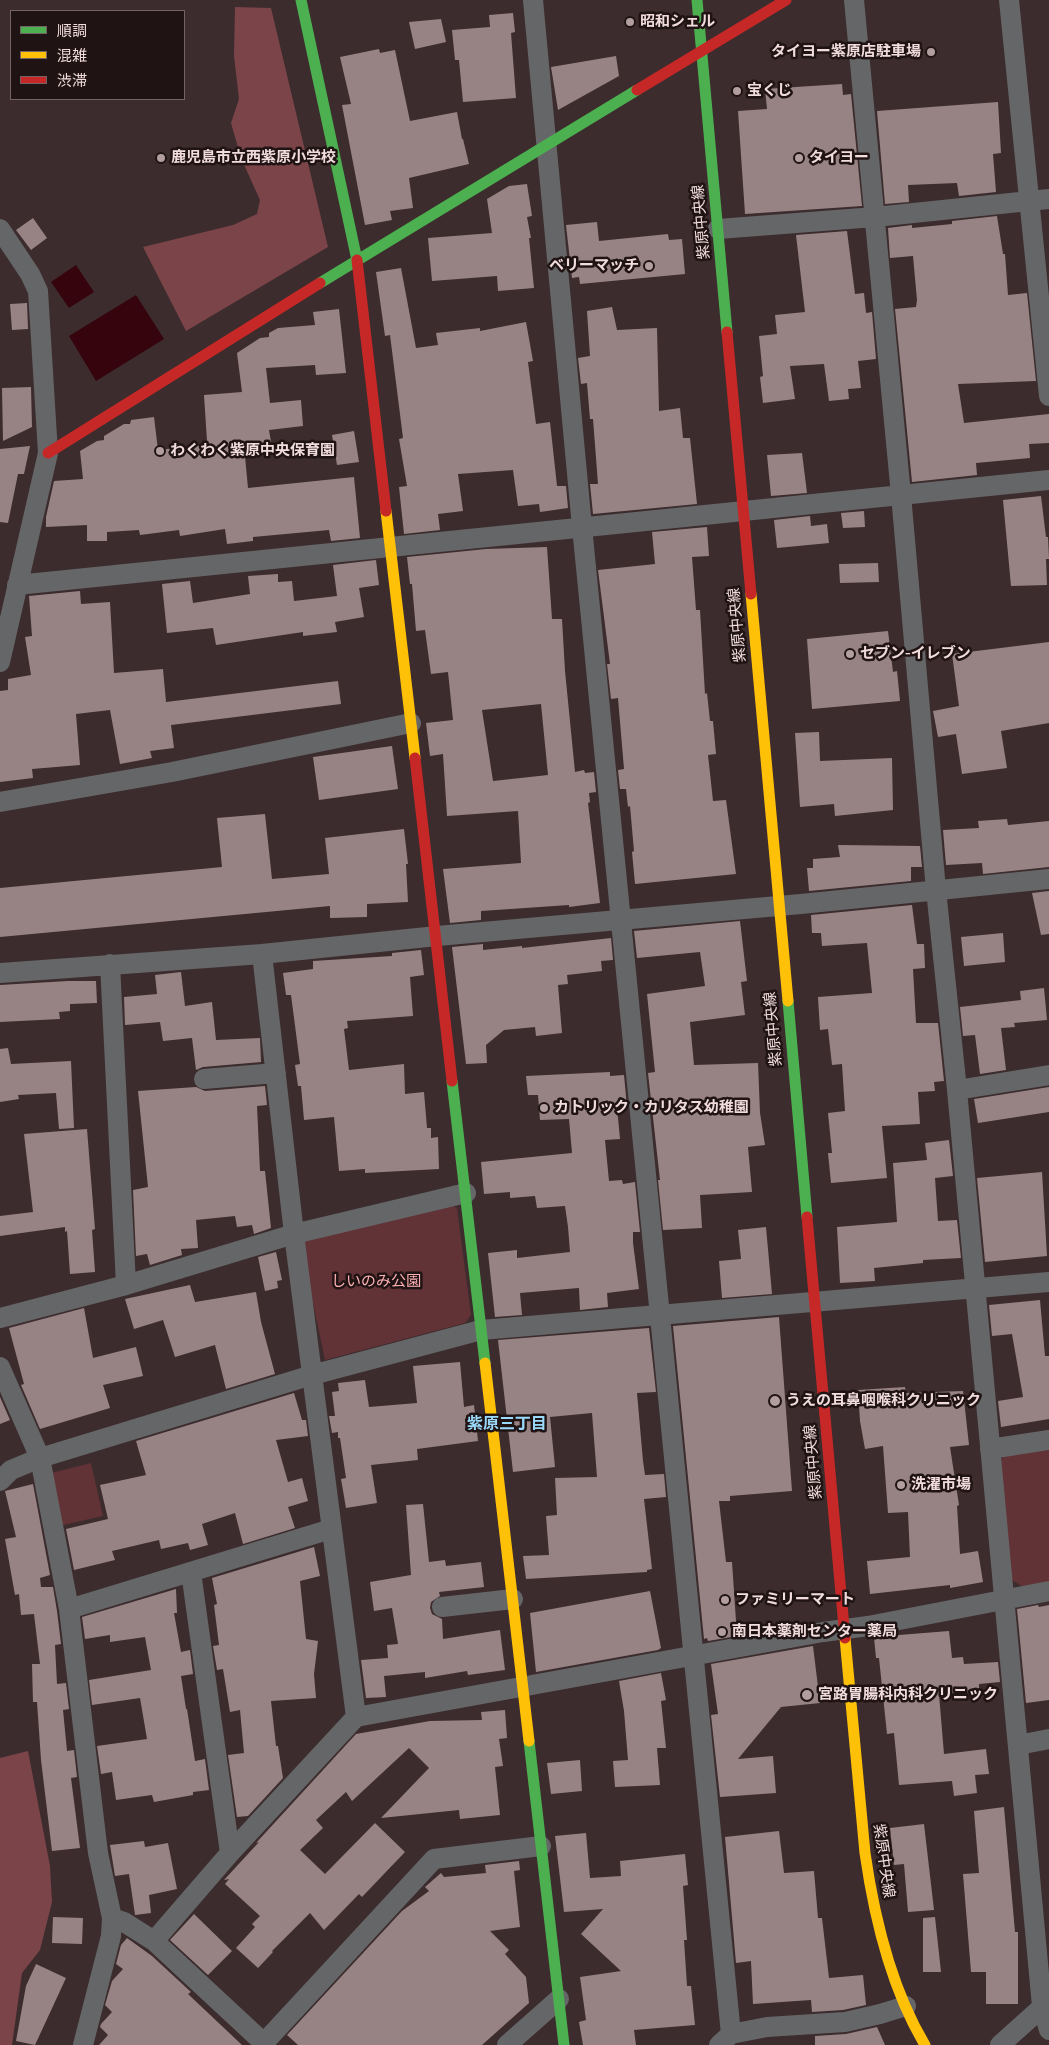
<!DOCTYPE html>
<meta charset="utf-8">
<style>
body{margin:0}
#map{position:relative;width:1049px;height:2045px;overflow:hidden;background:#3c2c2d;font-family:"Sofia Sans Condensed","Noto Sans JP",sans-serif}
canvas{display:block}
.legend{position:absolute;left:10px;top:10px;width:175px;height:90px;box-sizing:border-box;background:#201313;border:1px solid #746364;margin:0;padding:6px 9px;list-style:none;font-size:15px;color:#f1dcdd}
.legend li{display:flex;align-items:center;gap:10px;height:25px}
.legend b{width:25px;border:1px solid #746364}
</style>
<div id="map">
<canvas width="1049" height="2045"></canvas>
<ul class="legend">
<li><b style="height:6px;background:#4caf50"></b>順調</li>
<li><b style="height:6px;background:#ffc107"></b>混雑</li>
<li><b style="height:6px;background:#c62828"></b>渋滞</li>
</ul>
</div>
<script>
const ctx = document.querySelector('canvas').getContext('2d');
ctx.lineJoin = 'round';
function fillPath(path, color) { ctx.fillStyle = color; ctx.fill(path, 'evenodd'); }
function strokePath(path, color, width, dash) { ctx.strokeStyle = color; ctx.lineWidth = width; ctx.lineCap = dash ? 'butt' : 'round'; ctx.setLineDash(dash || []); ctx.stroke(path); }
function label(font, color, halo, rows, align = 'center') {
  ctx.font = font + ' "Sofia Sans Condensed","Noto Sans JP",sans-serif'; ctx.lineWidth = 5; ctx.setLineDash([]); ctx.textBaseline = 'middle'; ctx.strokeStyle = halo; ctx.fillStyle = color; for (const [text, x, y, turn = 0] of rows) {
    ctx.save(); ctx.translate(x, y); ctx.rotate((+turn || 0) * Math.PI / 180); ctx.textAlign = isNaN(turn) ? turn : align; if (halo) ctx.strokeText(text, 0, 0); ctx.fillText(text, 0, 0); ctx.restore();
  }
}
fillPath(new Path2D(`
 M447,1203L457,1208L471,1315L465,1323L325,1360L299,1236Z
 M1049,1450V1583L1025,1588L1012,1580L998,1465L1004,1456Z
 M91,1463L103,1516L59,1526L47,1474Z`), '#613236');
fillPath(new Path2D(`
 M235,7L271,8L328,247L186,331L143,247L233,225L257,214L260,200L241,158L231,123L239,99L234,56Z
 M28,1751L50,1866L52,1902L40,1950L22,1973L12,2045H0V1758Z`), '#7b4449');
fillPath(new Path2D(`
 M76,265L94,292L69,308L51,282Z
 M136,295L164,339L96,381L69,336Z`), '#36040d');
fillPath(new Path2D(`
 M513,13L515,32L511,33L516,98L463,102L459,60H455L452,30L490,27L489,15Z
 M441,19L446,42L415,49L409,22Z
 M379,49L380,53L395,50L410,121L457,112L462,139H463L469,164L409,178L413,208L390,211L392,220L365,225L342,105L351,104L340,57Z
 M616,56L619,76L558,110L551,67Z
 M842,84L843,95L851,94L862,206L745,214L738,111L767,109L765,89Z
 M998,102L1001,153L993,154L996,192L959,196L957,183L908,185L909,202L885,204L877,111Z
 M527,184L532,216L527,217L531,238H529L534,288L498,291L497,276L432,281L428,238L492,233L487,199L509,186Z
 M997,216L1003,254H1005L1008,295L1027,293L1036,381L958,384L964,423L1049,414V443L1029,444L1030,458L976,463L977,475L912,482L895,309L916,307L917,300L913,256L890,258L888,228L912,225V228L952,224V221Z
 M33,218L47,238L31,250L16,230Z
 M597,222L599,241L668,234L669,240L682,239L685,274L580,284L579,277L572,278L566,225Z
 M847,231L855,294L864,293L866,313L872,312L876,359L858,361L861,388L848,389L849,399L829,401L824,364L790,366L795,399L763,403L760,377L763,376L759,336L777,334L775,315L805,312L796,235Z
 M401,268L416,348L438,345L436,333L480,328V331L526,322L533,361L528,362L536,424L550,422L557,486H566L568,508L540,512L539,504L518,506L513,470L458,474L463,511L438,514L440,530L404,534L399,487L407,486L399,439L403,438L390,335L385,336L376,272Z
 M27,303L28,329L12,330L10,304Z
 M612,307L617,330L657,328L659,411L680,408L683,438H690L697,504L593,514L590,484H598L593,419H590L587,383L581,384L578,358L590,356L587,311Z
 M339,309L346,373L316,375L315,365L266,368L270,403L301,400L303,426L269,430L271,442L244,446L248,488L354,477L360,538L331,541L329,530L253,537V541L227,544L225,529L180,536L179,530L140,535L139,530L107,532V541H87V525L46,527V517L54,481L83,479L80,451L97,441L104,440V436L124,424H130L131,420L154,417L158,450L203,445L202,442L207,441L204,395L242,392L237,353L260,338L269,337V333L278,328L315,325L313,312Z
 M31,387L32,427L3,441L2,388Z
 M354,431L359,462L337,465L332,435Z
 M30,446L24,474H18L8,523L0,522V449Z
 M802,453L807,493L771,496L767,455Z
 M1041,496L1046,537H1048L1049,559H1046L1047,585L1011,586L1003,500Z
 M864,511L865,527L843,528L841,513Z
 M810,516L811,526L827,524L829,543L777,548L774,520Z
 M707,527L709,556L692,557L696,610H700L705,694L707,693L710,721H713L716,754L708,755L713,801L726,800L736,874L635,884L632,852L634,851L630,806L628,807L626,789H620L618,770L624,769L618,698L611,699L607,664H610L598,570L655,564L652,532Z
 M547,547L552,619H562L565,671L575,772L584,770L585,773L594,772L596,792L589,793L590,802L588,803L600,903L569,907V905L481,911V920L450,923L443,869L521,863L518,811L447,816L443,754L430,756L426,723L453,720L448,672L431,674L425,630L416,631L412,584H410L407,557L486,549ZM541,704L548,775L493,781L482,710Z
 M376,560L379,585L359,588L364,617L335,622L337,632L303,636V632L216,645L213,628L167,633L162,584L190,581L193,603L250,594L248,576L278,574V582L292,581L294,601L337,596L333,565Z
 M878,563L879,582L840,583L839,564Z
 M80,591L81,604L110,602L114,673L163,669L166,702L338,681L341,704L171,725L174,748L150,751L152,758L120,764L110,710L76,714L80,765L32,769L33,778L0,782V691L8,690V679L31,675L25,637L32,636L29,596Z
 M888,631L893,672L897,671L900,701L812,709L807,639Z
 M1049,642V723L1001,731L1007,768L962,774L956,734L938,737L933,711L959,706L952,654Z
 M819,732L820,761L892,758L893,810L835,816L834,804L800,807L795,733Z
 M392,746L398,789L319,800L313,757Z
 M265,814L272,879L329,874L325,838L404,829L408,864H406L408,902L367,904V917L330,918V906L0,937V888L222,867L217,818Z
 M1007,819L1008,825L1049,821V867L983,874L982,863L946,865L943,830L979,828L978,821Z
 M838,845L920,846L922,867H911V881L809,891L807,868H813V859L840,857Z
 M1049,891V934L1041,935L1032,893Z
 M912,905L917,944H924L925,968L913,969L916,1023H938L944,1081L934,1082L935,1091L918,1092L920,1124L882,1126L887,1178L831,1183L828,1153H832L828,1113L845,1111L842,1064L832,1065L828,1029L820,1030L818,997L872,993L867,943L822,946L821,933H812L811,915Z
 M740,921L747,981L741,982L745,1015L690,1022L694,1065L758,1063L760,1113L765,1145L748,1147L752,1192L700,1195L702,1228L663,1230L658,1180H660L648,1073L655,1072L647,994L705,986L700,952L637,958L634,931Z
 M1003,933L1005,962L964,966L961,937Z
 M611,938L613,960L601,961L602,971L567,975L568,984L558,985L562,1033L536,1036L535,1027L504,1030L486,1045L487,1063L466,1064L452,947L483,944V950L522,946V948Z
 M421,950L424,975L410,977L413,1016L347,1021L348,1028L344,1029L349,1070L404,1064L405,1094L424,1092L427,1128H431V1138L438,1137L439,1169L365,1173V1169L339,1171L334,1117L304,1120L301,1086H298L295,1065L300,1064L291,995H286L283,973L313,969V961L392,956V953Z
 M181,972L185,1006L212,1002L216,1040L260,1038L261,1062L203,1067L196,1070L192,1038L163,1041L160,1022L125,1025L124,997L157,994L155,975Z
 M68,981H96L97,1003L70,1004V1011L59,1012L60,1019L0,1022V985Z
 M1044,988L1047,1020L1014,1023L1015,1027L1001,1028L1006,1070L980,1074L975,1035L963,1036L960,1007L1021,1000L1020,991Z
 M8,1048L11,1064L71,1061L74,1128L59,1129L56,1093L18,1095L19,1099L0,1102V1049Z
 M610,1072V1076L624,1075L627,1107H617L620,1139L605,1140L609,1181L622,1180L623,1184L635,1182L640,1232H633V1243L639,1289L607,1293L608,1307L580,1310L579,1288L520,1293L522,1315L495,1317L488,1253L517,1250V1258L570,1252L568,1227L565,1206L537,1208L535,1196L510,1198V1192L484,1194L481,1162L572,1153L569,1119L540,1120L538,1095H528L526,1076Z
 M265,1086L267,1105L257,1106L260,1171H265L271,1228L254,1234L252,1225L237,1227L235,1216L196,1220L198,1248L181,1249L182,1255L150,1265L147,1254L136,1256L133,1190L148,1187L138,1091L196,1087L205,1091Z
 M1049,1087V1112L978,1123L974,1099Z
 M87,1129L95,1229L92,1230L95,1272L70,1274L67,1231L65,1232V1227L0,1236V1216L33,1212L24,1134Z
 M949,1140L953,1176L935,1178L938,1221L957,1220L961,1258L923,1260V1263L874,1268L875,1281L840,1283L837,1227L897,1222L893,1163L927,1160L925,1143Z
 M1042,1172L1047,1256L985,1262L977,1178Z
 M766,1227L772,1294L722,1298L719,1261L741,1259L738,1230Z
 M276,1252L282,1280L277,1281L278,1288L265,1291L258,1257Z
 M190,1285L195,1302L256,1292L261,1322L275,1374L226,1389L215,1345L175,1357L163,1320L134,1329L125,1299Z
 M1040,1300L1045,1356H1049V1419L1001,1427L998,1401L1023,1397L1012,1334L992,1336L989,1305Z
 M84,1308L93,1358L136,1347L143,1376L103,1385L110,1408L40,1429L21,1385L24,1384L9,1328Z
 M779,1317L792,1491L730,1496V1501H719L726,1562H732L737,1636L708,1641L707,1638L704,1639L673,1326Z
 M649,1328L656,1392L637,1393L643,1461L645,1475L664,1474L666,1497L644,1499L652,1569L647,1570V1572L526,1579L523,1556L549,1555L546,1516L557,1515L555,1478L597,1477L592,1413L550,1417L555,1467L513,1472L498,1340Z
 M460,1362L464,1407L474,1405L478,1441L417,1449L418,1460L371,1465L377,1503L346,1508L341,1479L346,1478L340,1438H338V1432L332,1433L329,1416H335L332,1392L339,1391L338,1383L365,1380L369,1407L417,1403L413,1366Z
 M905,1387L906,1393L963,1391L969,1445L950,1447L959,1505L957,1506L960,1554L978,1551L983,1582L950,1588V1585L870,1594L867,1561L910,1557L908,1512L888,1513L883,1446L865,1449L860,1421L858,1390Z
 M294,1393L302,1420H306L308,1436L276,1440L288,1482L302,1478L308,1501L288,1507L295,1528L243,1544L235,1513L202,1524L208,1545L190,1550L188,1543L161,1549L159,1540L112,1551L115,1560L74,1570L66,1529L108,1519L100,1485L146,1475L136,1441Z
 M0,1397L10,1420L0,1424Z
 M33,1484L50,1575L40,1578L41,1587H53L57,1611L61,1644L55,1645L57,1684L66,1683L69,1709L63,1710L67,1751L74,1750L77,1777L71,1778L80,1848L52,1851L41,1760L37,1702H33L32,1664H40L34,1614L21,1615L19,1594L15,1595L5,1539L16,1537L5,1491Z
 M423,1504L429,1562L445,1560L446,1566L481,1562L484,1587L439,1592L440,1596L431,1602L430,1608L432,1614L442,1619L443,1639L500,1630L505,1670L468,1675L467,1671L425,1678V1672L384,1676L386,1697L366,1698L361,1660L388,1658L387,1645L398,1644L392,1608L374,1611L370,1582L411,1575L406,1505Z
 M314,1547L320,1576L300,1581L306,1639L318,1641L314,1674L316,1698L271,1701L276,1746H278L283,1778L248,1816L237,1817L228,1755L244,1753L240,1710L230,1712L223,1669L217,1670L213,1646L219,1645L214,1605L217,1604L212,1578Z
 M176,1589L177,1613H174L181,1652L190,1650L193,1674L181,1676L186,1709H187L195,1761L205,1759L209,1790L193,1792V1795L154,1802L152,1795L116,1800L112,1772L101,1774L97,1746L147,1739L140,1698L92,1705L89,1680L151,1670L145,1637L110,1642V1635L85,1639L82,1617Z
 M650,1591L661,1648L658,1650L536,1672L530,1613Z
 M1038,1605L1039,1607L1049,1605V1700L1026,1703L1017,1609Z
 M949,1631L952,1658L963,1657L964,1664L998,1662L1000,1682L979,1684V1691L939,1694L944,1754L986,1749L989,1774L975,1775L977,1793L954,1796L952,1781L899,1785L894,1733L887,1734L879,1658H876L874,1637Z
 M813,1646L820,1703L781,1707L738,1759L773,1756L776,1793L720,1797L711,1715L718,1714L711,1664Z
 M661,1673L666,1700L661,1701L666,1748H657L660,1785L615,1787L613,1761L628,1760L624,1711L619,1681Z
 M505,1710L507,1738L499,1739L503,1766L495,1767L500,1815L460,1819L459,1810L381,1818L429,1768L409,1748L352,1801L346,1792L316,1820L323,1828L300,1850L325,1874L375,1823L405,1852L362,1897L359,1894L324,1930L310,1913L272,1951L273,1952L258,1968L236,1948L255,1927L252,1924L260,1916L225,1884L229,1879L224,1880L259,1842L256,1843L356,1734L430,1721L482,1720L481,1712Z
 M580,1760L582,1791L551,1794L547,1763Z
 M1004,1807L1015,1932H1018V2004H986V1972H971L963,1874L979,1873L974,1811Z
 M924,1824L934,1910L908,1912L904,1864L894,1865L890,1828Z
 M779,1831L784,1873L814,1871L818,1918H822L829,1978L863,1975L866,2005L843,2010L812,2012L811,2000L753,2004L751,1961L736,1963L725,1837Z
 M586,1833L590,1878L621,1876L620,1861L685,1854L688,1885L683,1886L687,1940H684L687,1986H691L695,2025L634,2030L636,2045H583L579,2022L586,2020L580,1977L621,1971L581,1934L603,1909L564,1912L555,1836Z
 M144,1841L145,1847L168,1843L177,1889L149,1895L151,1913L135,1915L129,1874L115,1876L110,1845Z
 M519,1861L520,1870L514,1871L520,1927L490,1931L509,1950L505,1954L526,1977L529,2003L482,2045H298L287,2035L402,1911L429,1891L425,1887L441,1873L444,1877L486,1873L485,1865Z
 M194,1914L232,1951L208,1975L170,1940Z
 M53,1917L83,1918L82,1944L52,1943Z
 M935,1917L941,1972H923V1918Z
 M127,1938L152,1956L191,1992L188,1994L242,2045H99L108,2035L100,2027L101,2024L112,2012L105,2005L112,1981L123,1969L116,1964L121,1945Z
 M36,1964L66,1978L35,2045L16,2041L26,1986Z
 M877,2027L885,2045H815V2036L846,2034Z`), '#988384');
strokePath(new Path2D(`
 M533,0L582,527L731,2034L719,2045
 M854,0L901,495L936,890L957,1090L1042,2006L1049,2030
 M1009,0L1049,396
 M0,229L30,274L38,291L48,453L0,662
 M718,229L875,217L1049,199
 M17,585L1049,480
 M0,802L172,772L411,723
 M262,954L294,1234L356,1717
 M110,964L126,1285
 M0,973L262,954L437,936L801,904L1049,879
 M204,1079L276,1073
 M957,1090L1049,1075
 M0,1318L126,1285L294,1234L466,1193
 M0,1367L40,1458L69,1609L98,1853L112,1918L111,1936L83,2045
 M990,1449L1049,1440
 M0,1481L11,1470L40,1458L312,1375L481,1330L1049,1282
 M191,1572L230,1853
 M442,1607L513,1599
 M69,1609L331,1529
 M1018,1745L1049,1739
 M112,1918L124,1922L154,1941L266,2045
 M154,1941L230,1853L356,1717L823,1632L868,1626L1049,1591
 M731,2034L767,2027L845,2022L880,2014L906,2006
 M262,2045L434,1859L541,1846
 M507,2045L559,1999
 M1000,2045L1049,2001`), '#656668', 20);
strokePath(new Path2D(`
 M301,0L357,260
 M697,0L727,332
 M320,283L637,90
 M788,1001L807,1217
 M452,1081L485,1363
 M529,1741L564,2045`), '#4caf50', 11);
strokePath(new Path2D(`
 M386,511L415,758
 M751,594L788,1001
 M485,1363L529,1741
 M845,1638L865,1853C874,1916 892,1990 925,2045`), '#ffc107', 11);
strokePath(new Path2D(`
 M637,90L786,0
 M357,260L386,511
 M727,332L751,594
 M48,453L320,283
 M415,758L452,1081
 M807,1217L845,1638`), '#c62828', 11);
for (const [x, y, r, color] of [
 [630,22,5,"#b29e9f"],
 [931,52,5,"#b29e9f"],
 [737,91,5,"#b29e9f"],
 [161,158,5,"#b29e9f"],
 [799,158,5,"#b29e9f"],
 [649,266,5,"#b29e9f"],
 [160,451,5,"#b29e9f"],
 [850,654,5,"#b29e9f"],
 [544,1108,5,"#b29e9f"],
 [775,1401,6,"#b29e9f"],
 [901,1485,5,"#b29e9f"],
 [725,1600,5,"#b29e9f"],
 [722,1632,5,"#b29e9f"],
 [807,1695,6,"#b29e9f"]
]) { const dot = new Path2D(); dot.arc(x, y, r, 0, 2 * Math.PI); ctx.fillStyle = color; ctx.fill(dot); strokePath(dot, '#201313', 2); }
label('bold 15px', '#f1dcdd', '#201313', [
 ["昭和シェル",640,22],
 ["タイヨー紫原店駐車場",921,52,"right"],
 ["宝くじ",747,91],
 ["鹿児島市立西紫原小学校",171,158],
 ["タイヨー",809,158],
 ["ベリーマッチ",639,266,"right"],
 ["わくわく紫原中央保育園",170,451],
 ["セブン-イレブン",860,654],
 ["カトリック・カリタス幼稚園",554,1108],
 ["うえの耳鼻咽喉科クリニック",786,1401],
 ["洗濯市場",911,1485],
 ["ファミリーマート",735,1600],
 ["南日本薬剤センター薬局",732,1632],
 ["宮路胃腸科内科クリニック",818,1695]
], 'left');
label('15px', '#f1dcdd', '#201313', [
 ["紫原中央線",702,222,-95],
 ["紫原中央線",738,625,-95],
 ["紫原中央線",774,1029,-95],
 ["紫原中央線",814,1462,-95],
 ["紫原中央線",883,1861,82]
]);
label('15px', '#feb1b4', '#201313', [
 ["しいのみ公園",376,1282]
]);
label('bold 16px', '#9adafc', '#201313', [
 ["紫原三丁目",507,1425]
]);
</script>
